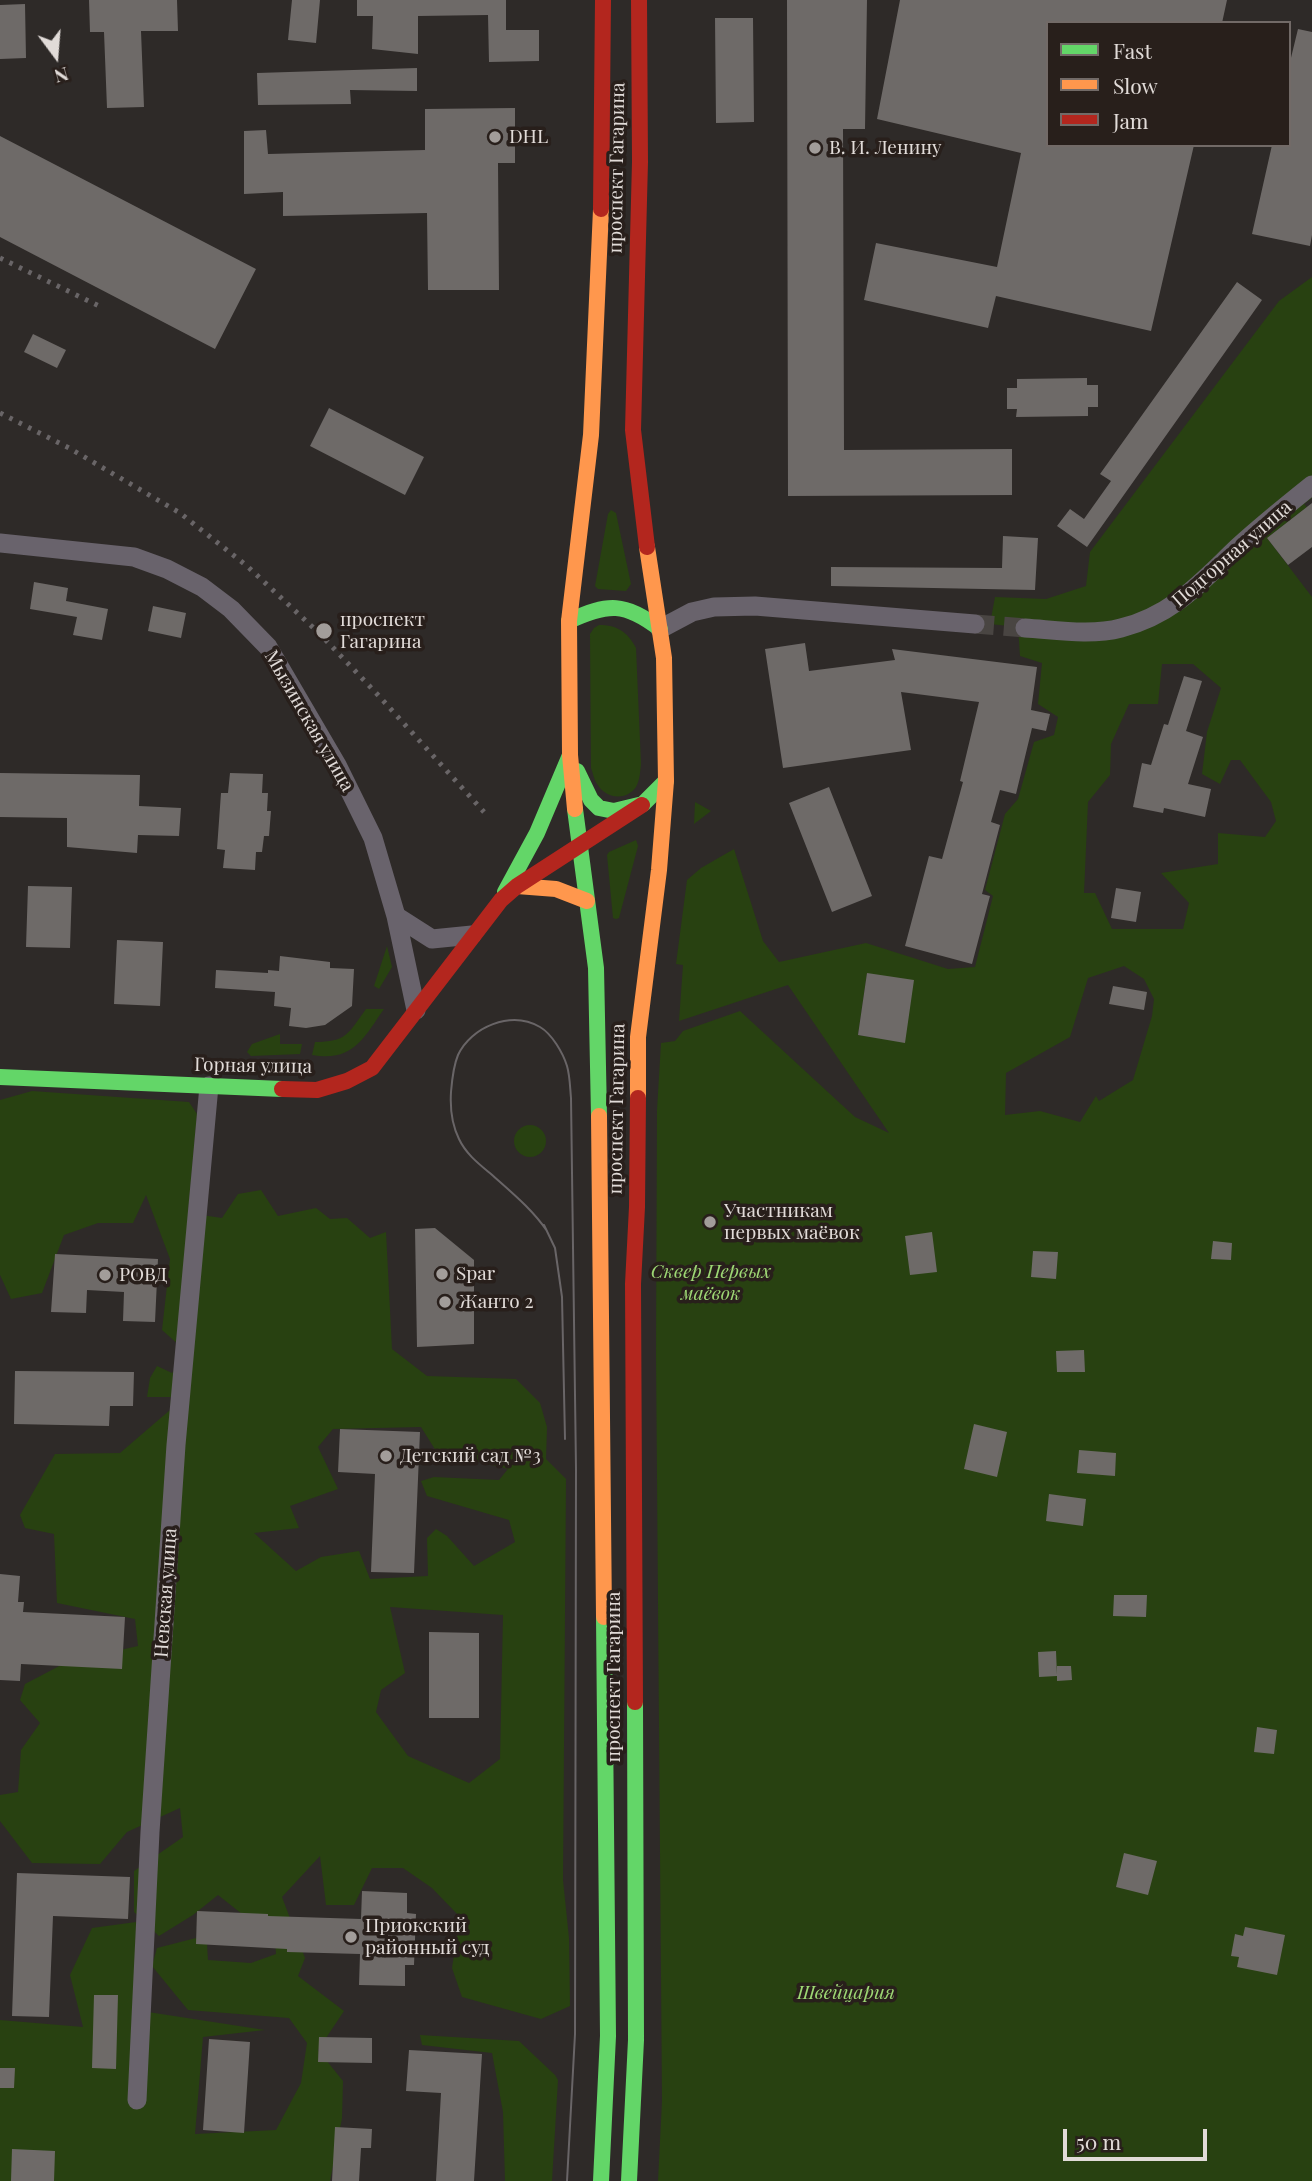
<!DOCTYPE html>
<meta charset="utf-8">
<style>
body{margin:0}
#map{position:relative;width:1312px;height:2181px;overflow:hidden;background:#2e2a28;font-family:"Playfair Display",serif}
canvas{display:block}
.legend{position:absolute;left:1046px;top:21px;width:245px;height:126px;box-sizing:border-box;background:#281f1b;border:2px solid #726a67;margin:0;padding:9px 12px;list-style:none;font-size:21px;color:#e1dbd8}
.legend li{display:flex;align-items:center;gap:14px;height:35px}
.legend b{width:35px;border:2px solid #726a67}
.north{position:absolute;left:21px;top:21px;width:70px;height:70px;-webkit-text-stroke:5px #281f1b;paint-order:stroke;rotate:164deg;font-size:19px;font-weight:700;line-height:28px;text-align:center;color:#e1dbd8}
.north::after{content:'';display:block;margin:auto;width:24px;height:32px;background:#e1dbd8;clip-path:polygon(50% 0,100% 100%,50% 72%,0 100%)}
.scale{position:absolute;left:1063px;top:2129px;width:144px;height:32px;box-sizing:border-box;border:4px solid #e1dbd8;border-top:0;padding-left:9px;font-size:21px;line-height:24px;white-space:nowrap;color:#e1dbd8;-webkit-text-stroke:5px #281f1b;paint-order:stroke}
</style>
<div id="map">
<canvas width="1312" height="2181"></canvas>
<ul class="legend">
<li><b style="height:9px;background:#63d668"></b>Fast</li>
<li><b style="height:9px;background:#ff974d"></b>Slow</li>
<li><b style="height:9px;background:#b3261e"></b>Jam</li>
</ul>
<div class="north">N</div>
<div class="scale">50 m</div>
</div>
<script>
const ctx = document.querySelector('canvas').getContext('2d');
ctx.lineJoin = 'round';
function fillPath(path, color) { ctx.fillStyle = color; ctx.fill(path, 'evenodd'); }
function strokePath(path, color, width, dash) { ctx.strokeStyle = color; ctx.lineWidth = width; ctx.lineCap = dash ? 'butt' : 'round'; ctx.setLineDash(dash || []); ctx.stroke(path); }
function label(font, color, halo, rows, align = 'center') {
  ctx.font = font + ' "Playfair Display",serif'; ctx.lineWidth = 7; ctx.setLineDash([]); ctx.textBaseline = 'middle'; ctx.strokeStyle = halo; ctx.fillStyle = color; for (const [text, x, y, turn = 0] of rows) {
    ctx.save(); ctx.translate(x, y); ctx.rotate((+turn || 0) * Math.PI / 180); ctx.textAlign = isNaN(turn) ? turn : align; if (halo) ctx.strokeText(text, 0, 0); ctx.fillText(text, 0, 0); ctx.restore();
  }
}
fillPath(new Path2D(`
 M1312,277V498L1304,504L1307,507L1267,538L1312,597V2181H658L662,2101L656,1354L657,1110L661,1043L675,1041L683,1031L740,1011L855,1117L889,1133L788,985L679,1021L683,965L676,964L687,880L701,868L734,849L763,941L779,962L866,943L948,969L975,967L993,896L985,890L1005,814L1018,799L1034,742L1054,735L1058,717L1038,704L1042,663L1020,656L1018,627L990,624L995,597L1046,599L1086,586L1090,552L1279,301ZM1162,664H1193L1221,688L1207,732L1202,774L1220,784L1231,760H1240L1271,802L1276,821L1265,837L1218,833V864L1161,873L1189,903L1183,929H1112L1095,893H1084L1088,802L1110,775L1111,744L1129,704H1158ZM1124,966L1144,979L1154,999L1152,1016L1133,1080L1099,1101L1096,1096L1080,1122L1040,1111L1005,1115L1006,1073L1070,1037L1088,978ZM867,973L904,1042L858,1035Z
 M611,510L616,513L631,584L626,591L598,589L595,586L608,514Z
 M599,625C617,625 628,632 636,648L641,764C640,772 640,780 636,787C626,801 606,799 597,784C594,780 593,773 591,768L590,634L594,628Z
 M695,802L711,811L694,824Z
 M636,840L638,846L619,918L616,919L613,918L607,855L609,852Z
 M387,946L392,967L379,989L374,986Z
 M366,1009H384C363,1039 353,1062 312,1055L315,1042C346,1042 348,1034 366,1009Z
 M280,1034V1044H302L300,1054L251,1056L247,1052L252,1044Z
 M32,1091L189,1102L197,1114L188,1213L222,1218L238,1194L261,1190L278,1216L316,1208L330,1219L347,1218L370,1238L386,1232L392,1349L427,1376L516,1379L540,1403L547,1427L546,1459L566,1479L563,1880L569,1938L570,2006L541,2019L462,1997L452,1968L460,1917L432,1888L403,1868H372L354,1905H326L320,1856L282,1897L305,1958L298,1976L344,2011L318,2050L343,2081L342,2118L330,2181H0V2020L83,2027L70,1975L92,1928L136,1922L135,2010L265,2030L203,2037L195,2134L276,2130L301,2083L307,2043L289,2018L188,2010L152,1966L157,1948L196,1938L207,1944L208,1960L251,1963L276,1954L275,1940L218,1895L193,1915L159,1936L134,1912V1871L183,1837L180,1808L127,1832L100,1864L32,1863L0,1821V1795L18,1792L21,1750L40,1723L20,1700L25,1684L67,1662L138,1646L135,1619L57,1603L54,1534L25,1528L20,1515L55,1454L120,1453L170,1410L171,1397H147L150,1378L157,1366L172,1373L188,1353L162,1330L170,1259L146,1195L133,1223H98L64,1235L42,1293L11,1299L0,1275V1100ZM421,1427L436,1451L508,1469L499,1480L434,1477L421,1481L427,1496L509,1520L515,1542L474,1566L447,1536L436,1529L427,1538L428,1576L370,1579L359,1551L321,1557L296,1571L254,1533L299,1528L290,1506L338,1489L318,1447L333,1429ZM390,1607L503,1615L500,1759L469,1783L408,1756L376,1712L381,1690L405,1673Z
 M514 1141a16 16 0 1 1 32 0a16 16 0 1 1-32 0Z
 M420,2035L519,2041L555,2075L558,2080L552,2181H505L503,2112L492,2053L422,2045Z`), '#284111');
fillPath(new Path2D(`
 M89,0H177L178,31H141L144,107L107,108L104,32H90Z
 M292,0H320L316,43L288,40Z
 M357,0H506V30H539V61L489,62L488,15L418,16V54L372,49L373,16H357Z
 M787,0H867L865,129H843L844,450L1012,449V495L788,496Z
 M900,0H1227L1222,23H1048V145H1194L1151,331L996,296L988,328L864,300L876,243L997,267L1021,153L877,119Z
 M25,4L26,58L0,59V5Z
 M715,18H753L754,122L716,123Z
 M1298,29L1312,32V235L1310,246L1252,234L1272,145H1289V66Z
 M417,68V91L350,90L351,104L258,105L257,73Z
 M515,108V163H498L499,290H428L427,213L283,216V192L244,194V131L266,130L268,154L425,150V109Z
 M0,136L256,269L215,349L0,237Z
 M1237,282L1262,300L1087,547L1057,526L1070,509L1084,519L1111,481L1100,474Z
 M33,334L66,350L57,368L24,352Z
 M1087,378V385H1098V407H1088V416L1016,417L1017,409H1007V388H1017V379Z
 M329,408L424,457L405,495L310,446Z
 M1312,503V547L1288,565L1267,538Z
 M1003,536L1038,538L1035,590L831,586V567L1002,568Z
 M34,582L68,588L66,601L108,609L102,640L73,635L77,617L30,609Z
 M153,606L186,613L181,638L148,631Z
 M805,643L809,671L895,660L892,649L1037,667L1031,710L1050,714L1046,731L1032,728L1016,794L1000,790L991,822L1000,825L982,894L990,896L972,964L905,946L929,856L942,859L963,782L960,781L979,702L901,692L911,750L783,768L765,649Z
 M1184,676L1202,681L1186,731L1203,737L1188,784L1211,789L1205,817L1164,808L1163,813L1133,807L1142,763L1151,765L1164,724L1168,725Z
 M0,773L140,775L139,806L181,808L179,836L138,835L137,853L67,847V818L0,817Z
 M230,773L263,774L262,793H268L267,811H271L269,836H264L262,852H256L255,870L223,868L225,850L217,849L221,793H228Z
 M829,787L872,896L832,912L789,803Z
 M28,886L72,887L70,948L26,947Z
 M1116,888L1141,892L1136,922L1111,918Z
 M117,940L163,942L160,1006L114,1004Z
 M280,956L330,962V968L354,969L352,1006L325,1025L306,1028L289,1026L291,1008L274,1006L275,992L215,988L216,970L268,973V970L279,971Z
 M867,973L914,980L905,1043L858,1035Z
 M1113,986L1147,992L1144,1010L1109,1004Z
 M435,1228L474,1260V1344L417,1347L415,1229Z
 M932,1232L937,1272L910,1275L905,1236Z
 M1213,1241L1232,1243L1231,1260L1211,1259Z
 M1033,1251L1058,1252L1056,1279L1031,1277Z
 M55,1254L158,1259L155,1322L123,1321L124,1292L87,1290L86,1313L51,1312Z
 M1084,1350L1085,1372H1057L1056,1351Z
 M15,1371L134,1372L133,1406H110L109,1426L14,1424Z
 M974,1424L1007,1432L997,1477L964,1469Z
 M340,1429L420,1432L414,1573L371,1572L375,1474L338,1472Z
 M1079,1450L1116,1453L1115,1476L1077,1473Z
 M1049,1494L1086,1499L1083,1526L1046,1521Z
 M0,1574L20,1576L18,1602H24L23,1612L125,1617L122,1669L21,1664L20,1681L0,1680Z
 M1114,1595H1147L1146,1617L1113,1616Z
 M429,1632L479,1633V1718H429Z
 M1056,1651L1057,1675V1666H1071L1072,1680L1057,1681V1676L1039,1677L1038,1652Z
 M1257,1727L1277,1730L1274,1754L1254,1752Z
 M1124,1853L1157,1861L1148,1895L1116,1887Z
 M17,1873L130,1877L128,1919L53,1916L49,2017L12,2016Z
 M362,1891L407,1893V1913L416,1914L414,1965H405V1986L359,1985L360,1954L287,1952V1949L196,1944L197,1911L268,1914V1916L361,1919Z
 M1245,1927L1285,1935L1277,1975L1237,1967L1239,1957L1231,1956L1235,1934L1243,1936Z
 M94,1995H118L116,2069L92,2068Z
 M319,2037L372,2038V2063L318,2062Z
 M209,2039L250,2042L244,2133L203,2130Z
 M409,2050L482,2054L474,2181H436L441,2093L406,2091Z
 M0,2068H15L14,2088H0Z
 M335,2127L372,2129L371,2148H361L359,2181H332Z
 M12,2149L55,2151L54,2181H11Z`), '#6e6a68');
strokePath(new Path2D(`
 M975,624L1025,628`), '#494542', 19, [19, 10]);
strokePath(new Path2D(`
 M0,543L134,557L167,569L202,587L231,609L268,647L337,765L373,838L396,916L416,1010
 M1025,628C1056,630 1091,636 1121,628C1173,615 1201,582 1238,547C1262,525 1287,505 1312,485
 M660,629L692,612L714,607L755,606L975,624
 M396,916L432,939L472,935
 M137,2100L150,1832L176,1445L209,1086`), '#69636c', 19);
strokePath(new Path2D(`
 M569,621C608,603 625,602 660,629
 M577,771L591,800L599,808L614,811L643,804L666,781
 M575,809L596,968L599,1116
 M505,892L537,833L570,755
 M0,1077L282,1089
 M601,2181L608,2036L604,1617
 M629,2181L636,2040L635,1702`), '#63d668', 16);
strokePath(new Path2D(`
 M575,809L570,755L569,621L591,435L601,209
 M517,886L556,889L587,901
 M638,1098V1037L659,870L666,781L664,658L647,547
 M599,1116L604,1617`), '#ff974d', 16);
strokePath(new Path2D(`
 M639,0L640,162L633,430L647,547
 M601,209L603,0
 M282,1089L317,1090L347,1081L372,1068L501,900L517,886L642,805
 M635,1702L633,1284L637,1207L638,1098`), '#b3261e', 16);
strokePath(new Path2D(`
 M544,1225L555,1248L562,1297L565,1439
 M547,1231C532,1209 511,1192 491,1174C479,1164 466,1154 459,1139C452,1125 450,1108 451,1092C452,1080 453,1067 458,1055C471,1027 511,1010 540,1027C552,1034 563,1053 567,1066C570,1076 570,1088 571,1098L576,1469L575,2034L567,2181`), '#696567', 2);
strokePath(new Path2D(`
 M0,258L101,307
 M0,413L69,448L180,513L247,566L320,634L378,695L484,812`), '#696567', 5, [3.5, 7]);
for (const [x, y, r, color] of [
 [495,137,7,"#a29d9a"],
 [815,148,7,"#a29d9a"],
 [324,631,9,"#a29d9a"],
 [710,1222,7,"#a29d9a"],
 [442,1274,7,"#a29d9a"],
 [105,1275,7,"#a29d9a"],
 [445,1302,7,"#a29d9a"],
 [386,1456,7,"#a29d9a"],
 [351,1937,7,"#a29d9a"]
]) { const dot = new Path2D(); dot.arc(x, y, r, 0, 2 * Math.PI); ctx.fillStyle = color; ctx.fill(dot); strokePath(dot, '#281f1b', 2.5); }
label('19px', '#e1dbd8', '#281f1b', [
 ["DHL",509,137],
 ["В. И. Ленину",829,148],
 ["проспект",340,620],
 ["Гагарина",340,642],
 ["Участникам",724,1211],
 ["первых маёвок",724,1233],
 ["Spar",456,1274],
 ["РОВД",119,1275],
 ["Жанто 2",459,1302],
 ["Детский сад №3",400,1456],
 ["Приокский",365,1926],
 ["районный суд",365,1948]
], 'left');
label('19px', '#e1dbd8', '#281f1b', [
 ["проспект Гагарина",617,168,-89],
 ["Подгорная улица",1232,554,-41],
 ["Мызинская улица",309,721,60],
 ["Горная улица",253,1066,1],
 ["проспект Гагарина",617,1109,-89],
 ["Невская улица",166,1593,-86],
 ["проспект Гагарина",614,1677,-90]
]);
label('italic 19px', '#9dd774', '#281f1b', [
 ["Сквер Первых",711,1272],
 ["маёвок",711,1294],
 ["Швейцария",846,1993]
]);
</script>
